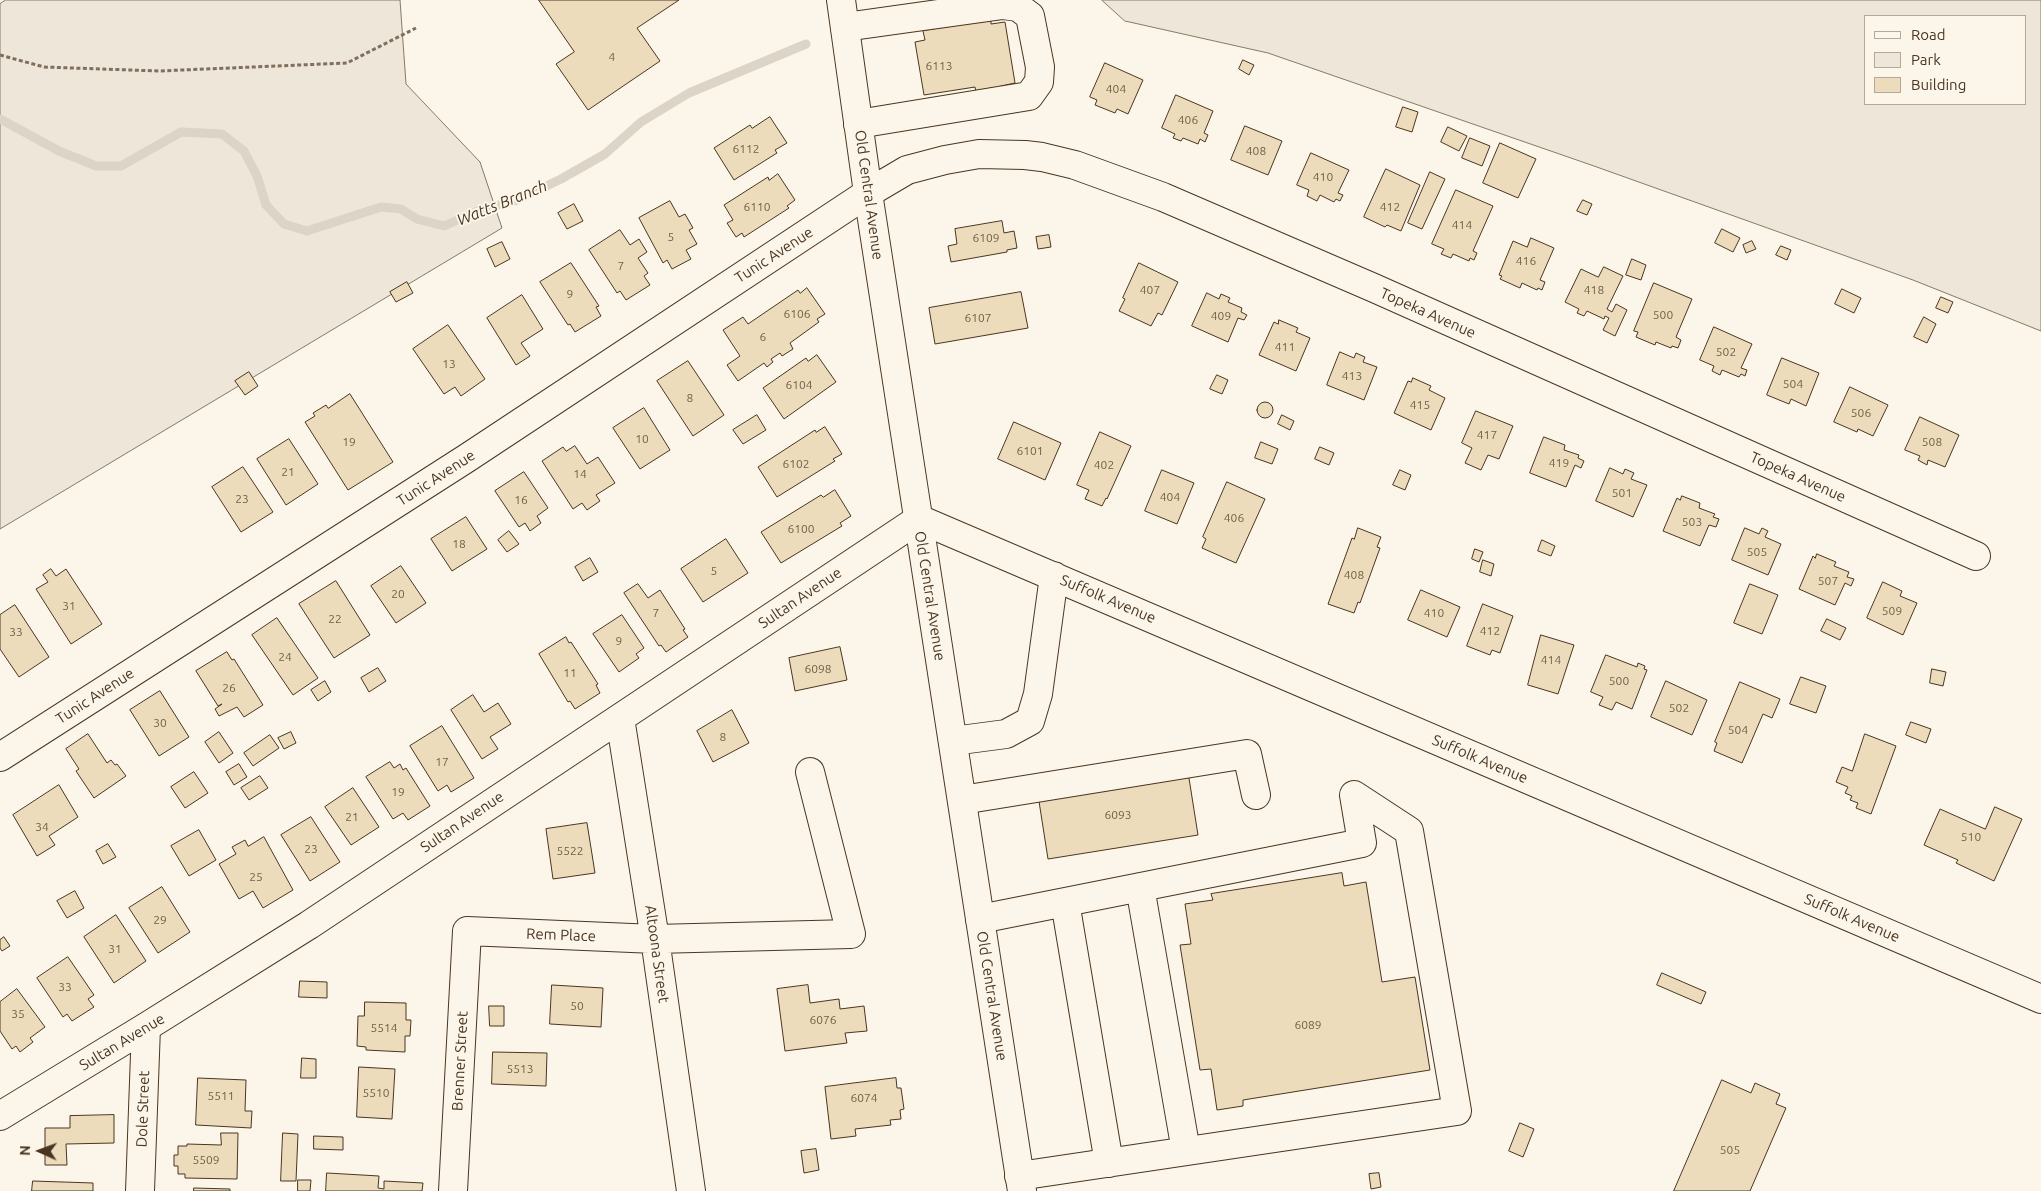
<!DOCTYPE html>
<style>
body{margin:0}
#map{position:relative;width:2041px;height:1191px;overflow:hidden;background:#fbf6e9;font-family:Ubuntu,sans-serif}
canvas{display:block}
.legend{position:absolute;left:1864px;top:15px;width:162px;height:90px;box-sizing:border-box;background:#fbf6e9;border:1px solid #b4a999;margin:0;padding:6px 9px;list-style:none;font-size:15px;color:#4a3520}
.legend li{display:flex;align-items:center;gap:10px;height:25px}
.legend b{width:25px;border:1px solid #b4a999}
.north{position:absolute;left:15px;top:1126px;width:50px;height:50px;-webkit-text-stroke:4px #fbf6e9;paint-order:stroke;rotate:272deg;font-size:14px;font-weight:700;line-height:20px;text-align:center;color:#4a3520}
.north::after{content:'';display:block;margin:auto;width:18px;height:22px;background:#4a3520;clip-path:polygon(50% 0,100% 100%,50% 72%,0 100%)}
</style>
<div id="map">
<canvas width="2041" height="1191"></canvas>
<ul class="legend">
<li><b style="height:6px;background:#fbf6e9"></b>Road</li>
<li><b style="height:14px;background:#ede6d9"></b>Park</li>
<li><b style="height:14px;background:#ecdcbc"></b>Building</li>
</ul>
<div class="north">N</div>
</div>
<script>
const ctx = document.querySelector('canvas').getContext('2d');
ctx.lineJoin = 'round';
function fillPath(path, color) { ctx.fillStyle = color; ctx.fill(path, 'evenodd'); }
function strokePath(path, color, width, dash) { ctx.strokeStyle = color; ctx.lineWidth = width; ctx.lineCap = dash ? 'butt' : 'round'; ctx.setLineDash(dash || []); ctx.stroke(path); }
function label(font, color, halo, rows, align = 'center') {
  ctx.font = font + ' Ubuntu,sans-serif'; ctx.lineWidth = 4; ctx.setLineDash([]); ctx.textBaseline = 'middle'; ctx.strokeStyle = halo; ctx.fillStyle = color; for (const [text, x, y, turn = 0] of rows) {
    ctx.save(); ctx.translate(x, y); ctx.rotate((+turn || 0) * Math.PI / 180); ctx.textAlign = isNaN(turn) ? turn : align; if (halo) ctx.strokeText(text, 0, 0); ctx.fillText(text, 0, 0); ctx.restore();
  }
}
const green = new Path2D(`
 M6,0H400L406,84L480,162L502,228L0,529V4Z
 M1102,0H2041V331L1913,280L1594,166L1268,53L1125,21ZM1865,16H2025V104H1865Z`);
fillPath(green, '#ede6d9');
strokePath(green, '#887966', 1);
strokePath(new Path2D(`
 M0,119L59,151L96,166H121L181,132L222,134L244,151L257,176L266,205L284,224L307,231L381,207L401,209L417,219L444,226L482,209L515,201L561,179L605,154L641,122L689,93L806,44`), '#dcd4c6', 9);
const building = new Path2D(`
 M539,0H679L637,28L660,61L588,110L556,64L574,52Z
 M991,20V24L1005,22L1015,83L1001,86V88L976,92L975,87L924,95L915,42L925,40L923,31Z
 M1243,60L1254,65L1249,75L1239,69Z
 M1105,63L1143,80L1128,114L1117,109L1115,113L1095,105L1097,100L1090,97Z
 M1176,95L1213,111L1204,133L1208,135L1205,142L1200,139L1198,144L1183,138L1181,141L1173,138L1175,134L1162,128Z
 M1403,107L1418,112L1412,132L1396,127Z
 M770,117L787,143L775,150L777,153L734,180L714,148L750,125L752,128Z
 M1245,126L1282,141L1268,175L1231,160Z
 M1448,127L1467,136L1459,151L1441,142Z
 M1470,138L1490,146L1482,166L1462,158Z
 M1500,143L1536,159L1518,198L1483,183Z
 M1311,153L1349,170L1338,193L1343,195L1340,201L1336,199L1334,202L1320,195L1317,201L1307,196L1309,190L1297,185Z
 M1386,169L1420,185L1401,231L1387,225L1385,227L1364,217Z
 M1430,172L1445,179L1422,229L1408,223Z
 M778,174L795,200L787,206L789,208L744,237L742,233L736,237L727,223L733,220L724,205L768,177L769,180Z
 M1456,190L1493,206L1473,251L1477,253L1474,260L1470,258L1469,261L1453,254L1451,258L1441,254L1444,249L1432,244Z
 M1583,200L1592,204L1587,215L1577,211Z
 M670,201L679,217L685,214L693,228L689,230L697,244L686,250L691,259L672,269L667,260L663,263L639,218Z
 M574,204L583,221L567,229L558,213Z
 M1002,221L1004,233L1014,231L1017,248L1007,250V252L951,262L948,246L957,244L955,229Z
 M1722,229L1740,238L1733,252L1715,243Z
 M620,230L630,245L639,239L647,252L638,258L648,273L644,276L650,285L626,300L620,291L617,293L589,250Z
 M1049,235L1051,247L1038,249L1036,237Z
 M1531,238L1554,248L1540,280L1545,282L1542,290L1538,288L1537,290L1522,283L1520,288L1500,279L1502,276L1499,275L1513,241L1527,247Z
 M1752,241L1756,249L1746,253L1743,245Z
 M502,242L510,259L495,267L487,249Z
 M1781,246L1791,250L1787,260L1776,255Z
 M1632,259L1646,265L1641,280L1626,275Z
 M571,263L599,306L596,307L601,316L575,332L570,324L568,325L540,282Z
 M1139,263L1178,282L1162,315L1158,313L1151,326L1119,311L1125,299L1123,298Z
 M1604,267L1623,276L1607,309L1612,312L1616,304L1627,310L1615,336L1603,330L1609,318L1605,316L1604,319L1587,311L1584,316L1577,313L1579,309L1565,302L1581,269L1598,277Z
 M407,282L413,293L396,302L390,292Z
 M1654,283L1692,299L1676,337L1681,340L1678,348L1672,346L1671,348L1656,342L1655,345L1636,337L1638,332L1634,331Z
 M807,288L825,314L817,319L819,322L790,343L793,349L782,356L780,353L771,359L773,362L767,367L764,363L738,381L727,365L740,356L723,330L743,317L748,324L798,290L800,293Z
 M1842,289L1861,298L1854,313L1835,304Z
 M1021,292L1028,328L935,344L929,308Z
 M1207,293L1219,299L1221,294L1230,298L1228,302L1242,308L1241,312L1247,315L1244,320L1238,318L1228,342L1192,326Z
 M522,295L543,329L521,343L530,356L516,365L487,318Z
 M1941,297L1953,302L1948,313L1936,308Z
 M1924,317L1936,324L1927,343L1914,337Z
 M1279,320L1298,328L1296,332L1310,338L1296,371L1259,355L1274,322L1278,324Z
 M448,325L485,379L461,396L455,387L444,394L413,349Z
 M1714,327L1752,344L1741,368L1747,370L1745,376L1741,374L1739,377L1722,370L1720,375L1712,371L1714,366L1700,360Z
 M1340,352L1354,358L1356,353L1365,357L1363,362L1377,367L1364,400L1327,385Z
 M817,355L836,382L784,419L763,388L806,358L808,361Z
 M1782,358L1819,373L1806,406L1791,399L1789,404L1767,395Z
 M688,361L724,415L693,436L657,381Z
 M249,372L258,386L245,395L235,381Z
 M1217,375L1228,380L1222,394L1210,389Z
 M1413,378L1431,386L1429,390L1445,398L1431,430L1394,413L1408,381L1411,382Z
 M1850,387L1888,405L1873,436L1858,429L1857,432L1834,422Z
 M350,394L393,462L348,490L305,422L315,416L313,413L326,405L328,408Z
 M1257 410a8 8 0 1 1 16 0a8 8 0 1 1-16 0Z
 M644,408L670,450L640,469L613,428Z
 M1476,411L1513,426L1499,459L1488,455L1481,470L1465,463L1472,448L1462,443Z
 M757,415L766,430L743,444L733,430Z
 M1282,415L1294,421L1290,430L1278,424Z
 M1920,417L1959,435L1945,467L1928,460L1927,465L1918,460L1920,456L1905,450Z
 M1014,422L1061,443L1045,480L998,459Z
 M825,427L842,454L833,459L835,461L777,497L758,467L815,430L816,432Z
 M1100,432L1131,446L1107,499L1106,498L1102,506L1085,499L1089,490L1077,485Z
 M1544,437L1565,445L1564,450L1579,455L1578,458L1584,461L1581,468L1575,465L1566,487L1530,473Z
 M289,439L318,484L286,505L257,459Z
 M1261,442L1278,449L1272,464L1255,458Z
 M575,446L587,464L598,457L615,483L596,495L600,501L587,510L582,503L573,509L542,461L563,447L566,451Z
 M1320,447L1334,453L1329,465L1315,459Z
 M243,467L273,512L241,532L212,487Z
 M1610,468L1623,474L1625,469L1634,473L1631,479L1647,485L1633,517L1596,501Z
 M1162,470L1194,483L1177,524L1145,511Z
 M1400,470L1411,475L1405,490L1393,485Z
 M524,472L548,508L537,516L541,523L530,531L525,523L519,527L495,491Z
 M1227,482L1265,499L1236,563L1202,548L1206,539L1203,537Z
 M835,490L851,516L840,523L842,526L781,563L761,532L821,495L823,497Z
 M1682,496L1700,503L1699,508L1715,514L1713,517L1719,519L1716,527L1709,525L1700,546L1663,531L1677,498L1680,500Z
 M466,517L487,549L452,571L431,539Z
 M1358,528L1381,537L1377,547L1380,548L1360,603L1358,602L1354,613L1328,604L1352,538L1354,539Z
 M1745,528L1759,534L1762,528L1768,531L1765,537L1781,544L1768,575L1732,560Z
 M509,531L519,544L507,552L498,540Z
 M726,539L748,573L703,602L681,569Z
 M1542,540L1555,546L1551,556L1538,551Z
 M1475,549L1483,552L1479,562L1472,559Z
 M1817,554L1836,562L1834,566L1849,572L1847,577L1854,579L1851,586L1845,583L1835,605L1799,589L1813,556L1815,558Z
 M590,558L598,572L583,581L575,567Z
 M1483,560L1494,564L1491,576L1480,572Z
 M401,566L426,603L396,623L371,586Z
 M51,569L56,576L66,569L102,624L71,644L36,589L48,582L43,575Z
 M336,581L370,635L334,658L299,604Z
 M1883,582L1902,591L1900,596L1917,603L1903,635L1867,618Z
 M638,584L648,598L660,590L685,629L683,630L688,637L666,652L661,645L659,646L624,593Z
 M1750,584L1778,595L1762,634L1734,623Z
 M1421,590L1460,607L1447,637L1408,620Z
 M1483,604L1513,616L1500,653L1492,650L1490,655L1467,646Z
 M15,605L49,657L19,677L0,649V615Z
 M622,615L644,648L636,654L639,658L619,672L593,634Z
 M277,618L318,678L293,695L252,635Z
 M1827,619L1846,628L1840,640L1821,631Z
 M1541,635L1574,645L1558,694L1528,685Z
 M566,637L569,643L571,642L598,684L596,685L600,693L575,709L570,701L568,702L539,654Z
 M840,647L847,680L795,691L789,658Z
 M227,652L232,660L234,659L263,705L244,717L237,707L219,716L215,709L222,704L218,706L196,671Z
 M1606,655L1637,667L1638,663L1645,666L1644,669L1647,670L1632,709L1616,702L1612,710L1599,705L1603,697L1591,692Z
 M378,668L386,681L369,692L361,678Z
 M1932,669L1946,672L1943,686L1930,683Z
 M1801,677L1826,686L1816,713L1790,704Z
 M325,681L331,692L318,701L311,690Z
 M1666,681L1707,700L1692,735L1651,717Z
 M1740,682L1780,699L1772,718L1763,714L1742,763L1714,751L1717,743L1715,742Z
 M160,691L189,737L159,756L130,710Z
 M473,695L484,712L498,703L511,724L490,737L498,749L482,759L451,710Z
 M732,710L749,743L713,762L697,731Z
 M1911,722L1931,729L1926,743L1906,735Z
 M442,726L474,778L451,792L447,785L438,791L410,746Z
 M219,732L233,753L219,763L205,742Z
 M291,732L296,743L284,749L278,738Z
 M88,734L107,763L111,760L115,765L117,764L126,776L94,798L76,771L79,769L66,749Z
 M1865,734L1896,746L1871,814L1856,808L1858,803L1850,800L1852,796L1845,793L1848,787L1836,782L1842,767L1852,771Z
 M270,735L279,748L253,766L244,753Z
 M390,762L394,768L400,764L403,770L406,768L430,806L408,820L403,813L393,819L366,777Z
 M239,764L247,777L234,785L226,772Z
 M194,772L208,793L185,808L171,787Z
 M1188,772L1198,835L1048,859L1038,795Z
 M260,776L268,788L249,800L241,788Z
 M59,785L78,817L49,836L55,845L37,856L13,815Z
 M353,788L379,827L351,845L325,807Z
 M1995,807L2022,819L1994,881L1956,863L1958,860L1924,845L1940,809L1985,829Z
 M311,817L340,862L310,881L281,835Z
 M587,823L595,873L553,879L546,829Z
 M199,830L216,860L189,876L171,846Z
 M264,837L293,890L263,908L253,891L239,899L219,864L236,854L232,847L245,840L248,846Z
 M108,844L116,857L103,864L96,851Z
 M1342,873L1344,886L1366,882L1382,982L1415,977L1430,1070L1243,1100V1106L1217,1110L1211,1069L1200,1070L1180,945L1191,944L1185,904L1213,900L1211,894Z
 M162,887L190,932L158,953L129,908Z
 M75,891L84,908L67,918L57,901Z
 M116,915L146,961L114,983L84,937Z
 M4,937L10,946L2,951L0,948V940Z
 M68,957L94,995L88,999L94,1007L72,1021L67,1014L63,1017L37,978Z
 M1662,973L1706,992L1701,1004L1657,985Z
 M300,981L327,982V998L299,997Z
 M552,985L603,988L601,1027L550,1024Z
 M808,985L810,1003L839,999L840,1009L864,1006L867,1031L845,1033L847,1043L785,1051L777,989Z
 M17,989L45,1027L30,1038L33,1042L20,1052L16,1046L12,1049L0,1031V1002Z
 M365,1002L406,1003V1020H411L410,1036H405V1052L366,1050V1047L357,1046L358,1016H364Z
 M489,1006H504V1026H490Z
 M493,1052L547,1053L546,1086L492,1084Z
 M302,1058L316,1059V1078H301Z
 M359,1067L395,1069L392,1119L357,1117Z
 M198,1078L246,1080L245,1111H252L251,1128L196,1125Z
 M896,1078L897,1088H901L904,1109L900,1110L901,1119L890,1120L891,1125L855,1129L856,1136L831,1139L825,1087Z
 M1722,1080L1751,1093L1755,1083L1780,1094L1776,1104L1786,1108L1750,1191H1674Z
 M114,1115V1143L66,1144L67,1165H45V1128H70V1116Z
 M1520,1123L1534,1129L1523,1157L1509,1151Z
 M221,1133H238L237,1179L185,1178V1174H178V1166H174V1155H178V1146H187V1144L221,1145Z
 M283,1133L298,1134L296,1181H281Z
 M314,1136L343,1137V1150L314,1149Z
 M816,1149L819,1170L804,1173L801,1151Z
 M327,1173L379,1176L378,1188L384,1189V1181L423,1183L422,1191H326Z
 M1379,1173L1381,1187L1371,1189L1369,1174Z
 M298,1180H311L310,1191H298Z
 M33,1181L93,1183V1191H32Z
 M194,1188L230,1189V1191H194Z`);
fillPath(building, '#ecdcbc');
strokePath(building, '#4a3520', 1);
const minor = new Path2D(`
 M845,27L1003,5L1018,7L1030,16L1040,67L1039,82L1029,96L858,124
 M620,718L655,939L691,1191
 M953,741L1006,734L1030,721L1038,694L1054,576
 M0,757L467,458L868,193L907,170L945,160L979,154L1025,155L1042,157L1075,165L1163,197L1374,288L1976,556
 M962,800L1247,754L1256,795
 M1140,887L1186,1151
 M1065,902L1109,1163
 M980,919L1362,843L1354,795L1409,831L1457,1111L1019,1176
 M0,1116L146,1027L309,925L919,519L2041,999
 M140,1191L146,1027
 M453,1191L467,931L655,939L851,934L810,772`);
const major = new Path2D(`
 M841,0L868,193L1022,1191`);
strokePath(minor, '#4a3520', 30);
strokePath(major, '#4a3520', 30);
strokePath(new Path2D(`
 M0,55L44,67L159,71L347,63L416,28`), '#7f6f5c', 3, [4, 2.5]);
strokePath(minor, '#fbf6e9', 28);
strokePath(major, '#fbf6e9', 28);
label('12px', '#725f47', null, [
 ["4",612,57],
 ["6113",939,66],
 ["404",1116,89],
 ["406",1188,120],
 ["6112",746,149],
 ["408",1256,151],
 ["410",1323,177],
 ["6110",757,207],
 ["412",1390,207],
 ["414",1462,225],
 ["5",671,237],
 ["6109",986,238],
 ["416",1526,261],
 ["7",621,266],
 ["407",1150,290],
 ["418",1594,290],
 ["9",570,294],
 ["6106",797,314],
 ["500",1663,315],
 ["409",1221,316],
 ["6107",978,318],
 ["6",763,337],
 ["411",1285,347],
 ["502",1726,352],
 ["13",449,364],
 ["413",1352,376],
 ["504",1793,384],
 ["6104",799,385],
 ["8",690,398],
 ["415",1420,405],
 ["506",1861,413],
 ["417",1487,435],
 ["10",642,439],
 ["19",349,442],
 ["508",1932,442],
 ["6101",1030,451],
 ["419",1559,463],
 ["6102",796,464],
 ["402",1104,465],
 ["21",288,472],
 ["14",580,474],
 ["501",1622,493],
 ["404",1170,497],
 ["23",242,499],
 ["16",521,500],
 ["406",1234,518],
 ["503",1692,522],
 ["6100",801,529],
 ["18",459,544],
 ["505",1757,552],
 ["5",714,571],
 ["408",1354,575],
 ["507",1828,581],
 ["20",398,594],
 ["31",69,606],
 ["509",1892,611],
 ["7",656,613],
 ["410",1434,613],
 ["22",335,619],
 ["412",1490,631],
 ["33",16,632],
 ["9",619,641],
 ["24",285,657],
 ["414",1551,660],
 ["6098",818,669],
 ["11",570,673],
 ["500",1619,681],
 ["26",229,688],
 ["502",1679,708],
 ["30",160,723],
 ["504",1738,730],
 ["8",723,737],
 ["17",442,762],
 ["19",398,792],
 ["6093",1118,815],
 ["21",352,817],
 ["34",42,827],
 ["510",1971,837],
 ["23",311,849],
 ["5522",570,851],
 ["25",256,877],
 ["29",160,920],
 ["31",115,949],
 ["33",65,987],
 ["50",577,1006],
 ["35",18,1014],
 ["6076",823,1020],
 ["6089",1308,1025],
 ["5514",384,1028],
 ["5513",520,1069],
 ["5510",376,1093],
 ["5511",221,1096],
 ["6074",864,1098],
 ["505",1730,1150],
 ["5509",206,1160]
]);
label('15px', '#4a3520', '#fbf6e9', [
 ["Old Central Avenue",869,195,82],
 ["Tunic Avenue",774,255,-33],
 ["Topeka Avenue",1428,313,24],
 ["Topeka Avenue",1798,477,24],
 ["Tunic Avenue",436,478,-33],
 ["Old Central Avenue",930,596,81],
 ["Sultan Avenue",800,598,-34],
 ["Suffolk Avenue",1108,599,23],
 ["Tunic Avenue",95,696,-33],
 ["Suffolk Avenue",1480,759,23],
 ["Sultan Avenue",462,822,-34],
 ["Suffolk Avenue",1852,918,23],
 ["Rem Place",561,935,2],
 ["Altoona Street",657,954,82],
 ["Old Central Avenue",992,996,81],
 ["Sultan Avenue",122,1042,-31],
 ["Brenner Street",460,1061,-87],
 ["Dole Street",143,1109,-88]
]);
label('italic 16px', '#4a3520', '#fbf6e9', [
 ["Watts Branch",502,203,-22]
]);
</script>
